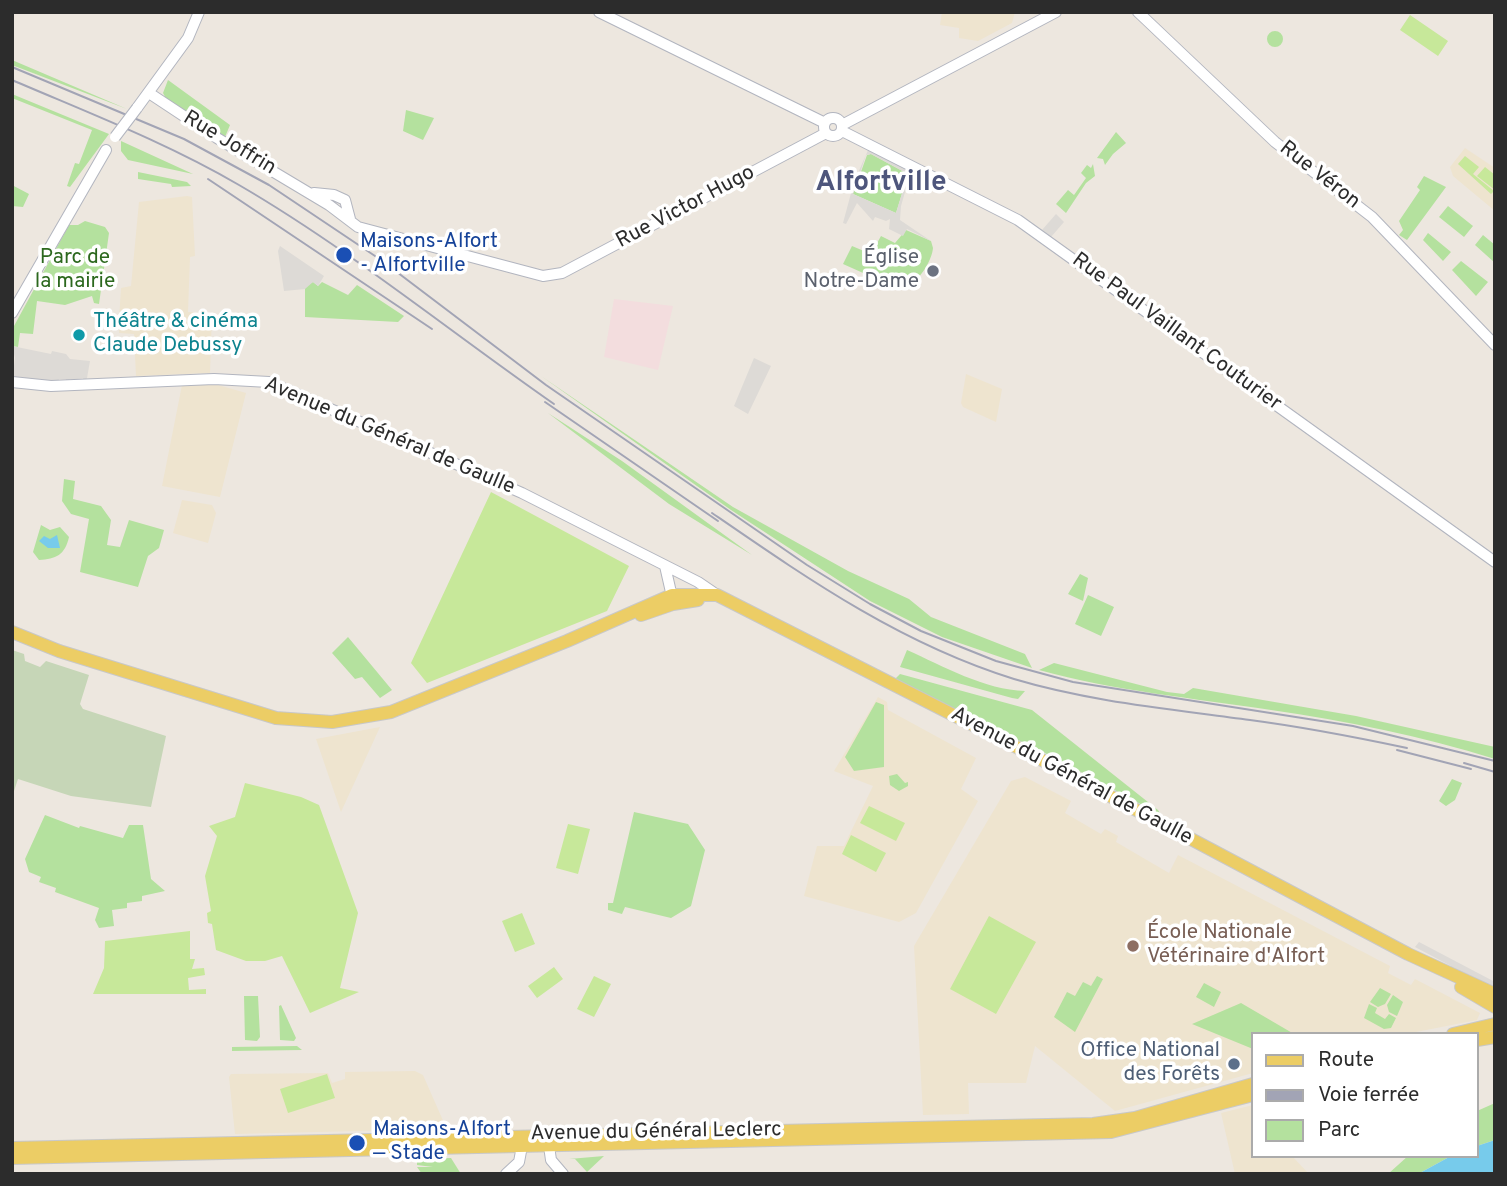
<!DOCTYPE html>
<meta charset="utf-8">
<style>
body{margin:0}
#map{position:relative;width:1507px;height:1186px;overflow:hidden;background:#ede7df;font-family:Overpass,sans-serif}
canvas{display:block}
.frame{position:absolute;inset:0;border:14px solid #2c2c2c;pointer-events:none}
.legend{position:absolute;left:1251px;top:1032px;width:228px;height:126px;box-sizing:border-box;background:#fff;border:2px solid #ababab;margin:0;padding:9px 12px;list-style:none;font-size:21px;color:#2c2c2c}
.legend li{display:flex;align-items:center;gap:14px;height:35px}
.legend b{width:35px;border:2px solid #ababab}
</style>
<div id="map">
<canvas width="1507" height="1186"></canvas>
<div class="frame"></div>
<ul class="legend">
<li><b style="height:9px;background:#eccd65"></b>Route</li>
<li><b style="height:9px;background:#a2a4b5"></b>Voie ferrée</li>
<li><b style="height:19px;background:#b4e19e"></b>Parc</li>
</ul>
</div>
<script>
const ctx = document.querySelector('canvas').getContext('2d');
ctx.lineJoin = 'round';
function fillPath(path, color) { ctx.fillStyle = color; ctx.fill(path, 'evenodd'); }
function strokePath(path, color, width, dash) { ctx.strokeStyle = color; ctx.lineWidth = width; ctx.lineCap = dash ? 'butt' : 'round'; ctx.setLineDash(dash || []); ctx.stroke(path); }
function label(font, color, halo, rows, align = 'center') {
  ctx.font = font + ' Overpass,sans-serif'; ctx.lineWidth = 7; ctx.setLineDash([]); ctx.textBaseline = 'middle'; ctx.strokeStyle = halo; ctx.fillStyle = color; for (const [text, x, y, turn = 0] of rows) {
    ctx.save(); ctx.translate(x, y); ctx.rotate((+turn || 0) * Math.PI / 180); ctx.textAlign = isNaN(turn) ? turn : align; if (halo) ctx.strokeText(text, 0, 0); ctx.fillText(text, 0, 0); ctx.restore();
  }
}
fillPath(new Path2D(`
 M942,12H1015L1012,23L978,41L959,38V28L940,25Z
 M1465,148L1495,168V211L1453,176L1450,167Z
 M187,196L192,197L195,256L190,257L188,312L212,314L210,373L136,376L134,334L119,333V320L121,288L131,286L139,202Z
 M966,374L1002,389L996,422L963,407L961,403Z
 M182,385H218L246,393L220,497L162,486Z
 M182,500L212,505L216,513L208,543L173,533Z
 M878,697L887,702L888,710L976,758L961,789L978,801L916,913L899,922L804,896L817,846H844L873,786L834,771Z
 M380,727L341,812L316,739Z
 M1025,777L1071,801L1065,813L1101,834L1105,829L1118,836L1116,842L1169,873L1178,855L1390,966L1388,973L1411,985L1415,979L1480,1013L1477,1020L1406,1034H1253V1073L1115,1111L1035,1046L1026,1083H968L969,1114L923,1115L914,946L1011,781Z
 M415,1071L423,1075L445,1125L441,1129L235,1134L229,1077L231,1074L328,1073L332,1083L345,1079V1072Z
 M1253,1105V1156H1292L1309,1174H1235L1221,1113Z`), '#eee4cf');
fillPath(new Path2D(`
 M614,299L673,306L658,370L604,357Z`), '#f3ddde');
fillPath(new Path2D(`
 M1267 39a8 8 0 1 1 16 0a8 8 0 1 1-16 0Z
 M12,60L127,109L12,65Z
 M168,80L230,125L225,137L168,102L163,93Z
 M12,94L109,134L70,187L67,186L75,163L79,164L92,130L12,98Z
 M406,110L434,118L423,140L403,131Z
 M1116,132L1126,143L1113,154L1105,165L1103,159L1097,158Z
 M121,141L193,174L128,160L121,151Z
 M871,154L908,174L896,213L853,194L867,155Z
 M1093,164L1095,176L1086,183L1066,213L1056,204L1068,190L1074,195L1086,178L1081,173L1087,165L1091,168Z
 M138,172L187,182L191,186L172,187L171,184L138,179Z
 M1424,176L1446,187L1407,240L1399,235L1403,230L1399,221L1420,190L1417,187Z
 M12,185L29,194L23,207L12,206Z
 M1448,206L1473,226L1464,237L1439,217Z
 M85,221L105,227L109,233L99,304L94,303L92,296L65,305L37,301L33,334L20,333L18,347L12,346L14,326L69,225H78Z
 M906,230L931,241L933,248C932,261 918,283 905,287L902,277L892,278L890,285L843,264L852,246L871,254L881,236L895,243Z
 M1428,233L1451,252L1443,261L1423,240Z
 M1483,235L1495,245V263L1475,245Z
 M1461,261L1488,282L1476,296L1452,270Z
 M313,282L318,286L322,282L348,295L357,285L404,316L398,322L305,317V286Z
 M541,376L733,507L848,571L909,599L931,617L1025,654L1032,668L942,637L870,601L731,510Z
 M548,413L622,461L752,555L669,504Z
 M64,479L75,481L73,499L101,506L111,520L107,545L120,547L129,520L164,530L159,548L148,556L138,587L80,572L89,519L71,514L62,501Z
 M41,525L50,530L60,527L69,537C65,555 56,559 39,560L33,552Z
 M1080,574L1088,578L1083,601L1068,594Z
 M1088,595L1114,607L1101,636L1075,624Z
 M348,637L392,690L380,698L362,677L355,679L332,653Z
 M907,650C943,666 985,690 1025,691L1018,699L1012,698L900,667Z
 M1054,663L1167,692L1184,694L1193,688L1356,716L1495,747V759C1422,736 1346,721 1271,710C1193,698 1115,691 1039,670Z
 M900,674L1032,710L1158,810L1161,815L1051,756L894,680Z
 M876,702L884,705V767L854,771L845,757Z
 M897,774L905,783L908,782V786L899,791L890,785L889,776Z
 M1452,779L1462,783L1455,800L1446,806L1439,801Z
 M634,812L688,824L705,850L691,906L671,918L625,907L622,914L608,910V903H613Z
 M45,815L79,828L80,826L123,838L129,825H143L151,879L165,891L142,896V901L127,903V908L112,910L114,926L99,928L95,920L99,908L55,892L56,888L39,882L41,877L29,872L25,859Z
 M1097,976L1103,979L1075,1032L1054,1017L1067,992L1075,996L1083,982L1091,986Z
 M1204,983L1221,992L1214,1007L1196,997Z
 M1380,988L1391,994L1385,1004L1378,1007L1370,1002Z
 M1393,995L1403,1002L1397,1016L1389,1012L1387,1005Z
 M244,996H258L260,1037L257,1041L245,1040Z
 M1241,1003L1294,1034H1253V1049L1192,1024Z
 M1369,1004L1377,1008L1375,1013L1385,1019L1389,1014L1396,1018L1391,1028L1384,1029L1364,1018Z
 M281,1005L296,1038L294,1041L280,1040L279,1006Z
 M297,1046L302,1050L232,1051V1047Z
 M1495,1103V1140L1477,1146V1111Z
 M604,1156L587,1172L575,1159H569Z
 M1408,1156H1451L1418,1174H1388Z
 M451,1158L461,1174H422L417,1167H433L417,1165V1159Z`), '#b4e19e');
fillPath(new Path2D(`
 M12,650L24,654L25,661L40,667L46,661L89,675L80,704L83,709L166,736L151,807L71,796L18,779L12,797Z`), '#c6d6b7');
fillPath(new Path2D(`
 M1410,15L1448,41L1438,56L1400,30Z
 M1465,156L1479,167L1473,174L1494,191L1491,194L1458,164Z
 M1485,167L1495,175V190L1477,176Z
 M491,492L629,566L607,611L427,683L411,663Z
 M245,783L301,797L319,805L358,913L340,988L359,992L310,1013L282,956L265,961H246L216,950L212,924L208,923L207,913L211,911L205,876L217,836L209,826L235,817Z
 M869,806L905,823L896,841L860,823Z
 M568,824L590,829L578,874L556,868Z
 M851,835L886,853L876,872L842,854Z
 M522,913L535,944L515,952L502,921Z
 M989,916L1036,942L996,1014L950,989Z
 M190,931V959H195L192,969L204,968L205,975L188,978L189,990L206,989V994H93L104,968L105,941Z
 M554,967L563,979L537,998L528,986Z
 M594,976L611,984L594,1017L577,1009Z
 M327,1074L335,1098L288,1113L280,1089Z`), '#c7e89a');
fillPath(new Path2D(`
 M869,148L911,171L901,206L900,220L931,241L907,229L903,236L889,229L890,219L886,221L875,217L873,221L857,203L846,224L843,223L854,182ZM871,154L908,174L896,213L853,194L866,155Z
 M1056,214L1064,222L1051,237L1042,230Z
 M280,246L324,276L318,286L313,282L305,289L284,291L278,251Z
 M12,346L51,354L52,351L66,354L70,359L90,361L87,378L84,383L83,378L78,379L75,383V379H70L66,384V379H59L57,384L12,380L15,358Z
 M754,358L771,366L748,414L734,406Z
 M1419,942L1495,982V990L1463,972L1461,975L1450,969L1451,966L1415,947Z`), '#dddad6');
fillPath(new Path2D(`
 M57,535L60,548H48L39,541L44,536L50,539Z
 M1495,1140V1174H1418L1451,1156H1477V1146Z`), '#77cbeb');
const secondary = new Path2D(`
 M599,12L825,123
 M1138,12L1275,142L1372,217L1495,345
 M149,93L217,138L329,205L358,227L543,276L562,273L826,133
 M137,108L188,38L199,12
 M824 127a9 9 0 1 1 18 0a9 9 0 1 1-18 0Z
 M842,125L1056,12
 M842,131L1018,220L1495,562
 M314,193L334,195L345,200L350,219
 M12,313L106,150
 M12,382L51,386L214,379L269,382L522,493L698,582L717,595
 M665,566L673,601
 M548,1139L551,1160L563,1174
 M506,1174L519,1162L522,1146`);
const primary = new Path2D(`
 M641,615L673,604L698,600
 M12,632L59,651L276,718L332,722L391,712L567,641L672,595H717L1042,760L1408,954L1495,994
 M1461,987L1495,1007
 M1453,1034L1495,1024
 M1477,1040L1495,1037
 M12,1148L1093,1124L1135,1118L1253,1084
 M12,1158L1111,1132L1253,1095`);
strokePath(secondary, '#b2b5bf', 12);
strokePath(primary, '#c8c8c8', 14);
strokePath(secondary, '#fff', 10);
strokePath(primary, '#eccd65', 12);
strokePath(new Path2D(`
 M12,67L184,139L269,185L381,260L546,385L807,565L870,604L921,631L996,661L1073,682L1353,726L1495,761
 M12,80C89,113 167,143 239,185C349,249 449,331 554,404
 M208,179L432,329
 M545,402L718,521
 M712,513C808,579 901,644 1014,679C1091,702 1171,709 1250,720C1303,727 1355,737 1407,748
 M1397,750L1471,769
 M1464,763L1495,772`), '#a2a4b5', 2);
const secondaryBridge = new Path2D(`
 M115,137L137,108`);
strokePath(secondaryBridge, '#b2b5bf', 12, []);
strokePath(secondaryBridge, '#fff', 10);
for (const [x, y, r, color] of [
 [344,255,9,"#1a4fb4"],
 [933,271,7,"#6b7280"],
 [79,335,7,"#0f9aa8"],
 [1133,946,7,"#8d6e63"],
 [1234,1064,7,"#5c6f8a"],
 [357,1143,9,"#1a4fb4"]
]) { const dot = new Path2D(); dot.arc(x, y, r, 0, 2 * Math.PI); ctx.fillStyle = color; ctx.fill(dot); strokePath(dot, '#fff', 2.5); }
label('21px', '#2c2c2c', '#fff', [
 ["Rue Joffrin",229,144,31],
 ["Rue Véron",1319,176,38],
 ["Rue Victor Hugo",686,208,-28],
 ["Rue Paul Vaillant Couturier",1176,333,36],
 ["Avenue du Général de Gaulle",389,437,23],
 ["Avenue du Général de Gaulle",1071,777,28],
 ["Avenue du Général Leclerc",656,1133,-1]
]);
label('21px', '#164399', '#fff', [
 ["Maisons-Alfort",360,243],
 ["- Alfortville",360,267],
 ["Maisons-Alfort",373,1131],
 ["— Stade",373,1155]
], 'left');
label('21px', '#2c681e', '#fff', [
 ["Parc de",75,259],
 ["la mairie",75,283]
]);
label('21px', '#5b616d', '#fff', [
 ["Église",919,259],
 ["Notre-Dame",919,283]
], 'right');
label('21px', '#0d838f', '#fff', [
 ["Théâtre & cinéma",93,323],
 ["Claude Debussy",93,347]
], 'left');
label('21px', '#785e54', '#fff', [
 ["École Nationale",1147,934],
 ["Vétérinaire d'Alfort",1147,958]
], 'left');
label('21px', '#4e5e75', '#fff', [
 ["Office National",1220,1052],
 ["des Forêts",1220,1076]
], 'right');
label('bold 28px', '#4e567c', '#fff', [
 ["Alfortville",881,184]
]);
</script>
